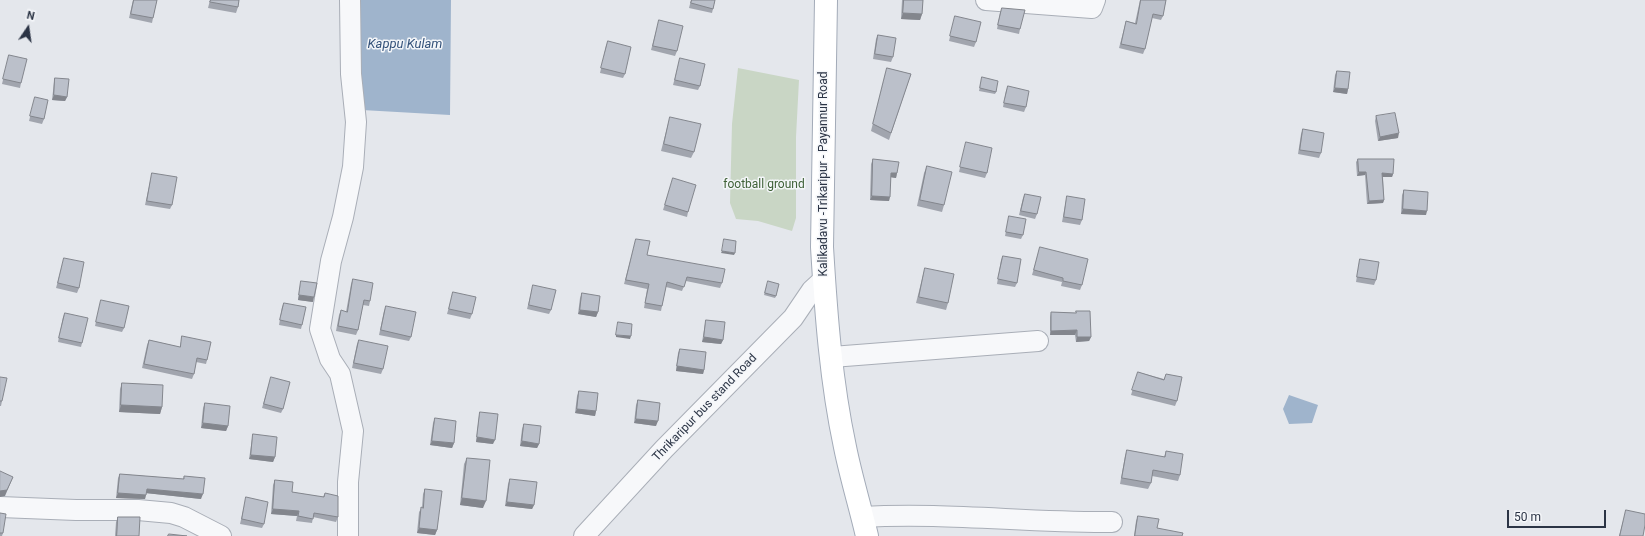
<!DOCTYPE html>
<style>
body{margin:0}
#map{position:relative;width:1645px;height:536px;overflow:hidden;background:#e4e7ec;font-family:Roboto,sans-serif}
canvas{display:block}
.north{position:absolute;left:8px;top:8px;width:40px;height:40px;-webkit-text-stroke:3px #f4f6f9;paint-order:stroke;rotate:13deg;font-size:11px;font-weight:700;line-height:16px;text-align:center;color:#2b3445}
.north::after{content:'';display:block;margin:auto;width:14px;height:18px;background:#2b3445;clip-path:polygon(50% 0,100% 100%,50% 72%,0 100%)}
.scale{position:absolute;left:1507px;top:510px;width:99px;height:18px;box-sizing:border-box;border:2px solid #2b3445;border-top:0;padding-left:5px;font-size:12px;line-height:14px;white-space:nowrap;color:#2b3445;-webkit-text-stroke:3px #f4f6f9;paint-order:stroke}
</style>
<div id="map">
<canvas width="1645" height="536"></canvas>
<div class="north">N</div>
<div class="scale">50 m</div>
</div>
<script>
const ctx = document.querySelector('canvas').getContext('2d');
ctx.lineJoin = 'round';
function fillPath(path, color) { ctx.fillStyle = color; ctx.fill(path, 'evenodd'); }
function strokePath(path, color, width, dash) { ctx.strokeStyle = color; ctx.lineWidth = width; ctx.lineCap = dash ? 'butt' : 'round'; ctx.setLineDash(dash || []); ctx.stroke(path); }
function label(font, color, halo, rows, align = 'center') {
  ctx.font = font + ' Roboto,sans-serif'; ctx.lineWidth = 3; ctx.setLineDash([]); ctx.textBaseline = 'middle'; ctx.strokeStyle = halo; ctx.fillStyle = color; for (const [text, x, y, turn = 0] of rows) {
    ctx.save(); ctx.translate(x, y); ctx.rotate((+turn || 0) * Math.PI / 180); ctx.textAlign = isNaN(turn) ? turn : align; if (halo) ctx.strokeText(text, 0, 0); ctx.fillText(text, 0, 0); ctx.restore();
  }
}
fillPath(new Path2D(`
 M738,68L799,80L796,137V218L792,231L758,221L736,219L730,203L732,124Z`), '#c9d6c5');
fillPath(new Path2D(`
 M359,0H451L450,115L362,110Z
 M1289,395L1318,405L1312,423L1289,424L1283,409Z`), '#9fb4cc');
const minor = new Path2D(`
 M986,0L1092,8L1095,0
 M832,357L1038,341
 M0,507L76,510H138L171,513L184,517L221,536
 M862,517C945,512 1029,523 1112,522
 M348,536V482L353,431L340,374L330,359L320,329L331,261L343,217L353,167L356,122L351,74L350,0
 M584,536L664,449L793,318L812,290L824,279`);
const major = new Path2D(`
 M826,0L822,247C826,313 831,382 845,447C851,477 860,506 867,536`);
strokePath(minor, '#a9aeb7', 22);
strokePath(major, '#a3abb8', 24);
strokePath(minor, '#f7f8fa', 20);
strokePath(major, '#fff', 22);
fillPath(new Path2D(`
 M133,0H157L153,18L152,23L129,18Z
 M210,0H239L238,7L236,13L208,8Z
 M691,0H715L712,13L689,8Z
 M902,0H923L922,14L920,20L901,19Z
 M1140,0H1166L1163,16L1161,20L1152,18L1145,49L1143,54L1119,48L1126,21L1135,23Z
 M1002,8L1020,29L1019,34L997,29L1000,13Z
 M955,16L976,42L974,47L949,41Z
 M659,20L677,51L675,56L651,50Z
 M878,35L893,57L891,62L873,59L876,39Z
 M608,41L625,74L623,78L600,73L606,46Z
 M9,55L21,83L20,88L2,84Z
 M680,58L700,86L698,90L673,85Z
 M887,68L911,74L889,140L871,131L885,75Z
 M1337,71L1348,89L1347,94L1333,92L1335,75Z
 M982,77L996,92L995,94L979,91Z
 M55,78L67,97L65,101L52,100L54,82Z
 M1008,86L1026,107L1024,112L1003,107L1006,91Z
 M35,97L44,119L42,124L29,121Z
 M1376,116L1398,138L1378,141L1375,121Z
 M670,117L694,152L691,158L661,151L668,124Z
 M1303,129L1321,153L1319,158L1298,154L1301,134Z
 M966,142L987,173L985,178L959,172Z
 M873,159L897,173L896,178L891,177L889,201L870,200L871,164Z
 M1358,159L1393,174L1392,177H1383L1384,200L1383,203L1367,204L1365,175L1357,176L1356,162Z
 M927,166L944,205L942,212L917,206L924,173Z
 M152,173L172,205L170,209L145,205L151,177Z
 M673,178L688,212L687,217L663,210Z
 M1404,190L1426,215L1401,214L1402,195Z
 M1025,194L1037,214L1035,219L1019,215L1023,198Z
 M1067,196L1082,220L1080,225L1062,222L1066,200Z
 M1009,216L1023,235L1021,239L1005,236Z
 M636,239L647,255L722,283L720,288L686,281L682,291L666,287L662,306L661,311L644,308L647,289L624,284Z
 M1040,247L1082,285L1080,290L1061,286L1062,282L1032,275Z
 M1003,256L1017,283L1015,287L997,284L1001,260Z
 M64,258L79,288L77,293L56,288Z
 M1360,259L1376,280L1374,285L1356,282L1359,263Z
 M925,268L948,303L946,310L916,303L923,275Z
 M353,279L370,301L369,306L363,305L358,330L356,335L336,331L339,315L341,310L346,312L351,284Z
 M301,281L313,302L298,300L300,286Z
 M767,284L776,296L775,298L764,295Z
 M533,285L551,310L549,314L527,309Z
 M453,292L472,314L470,319L447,314Z
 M582,293L598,312L596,317L578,314L580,298Z
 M101,300L124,328L122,332L95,326L100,304Z
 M284,303L302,325L301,329L279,325L282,307Z
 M386,306L411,337L409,341L379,335L384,311Z
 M1076,311L1091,337L1089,341L1076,342L1075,335H1050V317L1051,312L1076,313Z
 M65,313L82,343L81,347L58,342L63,317Z
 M706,320L723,340L721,344L702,342L705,324Z
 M182,336L207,360L206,364L196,362L194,374L192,379L142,368L147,345L149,340L180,347Z
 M359,340L383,369L381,374L352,368L357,344Z
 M680,349L704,370L703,374L676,371L678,353Z
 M1138,372L1164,379L1166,374L1177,401L1175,406L1131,395Z
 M0,377L2,401L1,406H0Z
 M271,377L283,409L281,413L262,408Z
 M122,383L162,407L160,414L119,412L120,389Z
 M579,391L596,411L595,416L575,413L577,396Z
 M638,400L656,426L634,423L636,405Z
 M205,403L228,426L226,431L201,428L203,408Z
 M480,412L493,444L476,442L479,416Z
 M435,418L454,443L452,448L430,445L433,423Z
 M524,424L539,444L537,448L520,446L522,429Z
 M253,434L275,457L273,462L249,459L252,439Z
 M1127,450L1164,457L1166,451L1180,475L1178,481L1152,476L1151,483L1148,489L1120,484L1125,456Z
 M467,458L483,508L460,505L464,464Z
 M120,474L183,479L184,476L201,499L146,493L145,499L116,498L118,478Z
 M510,479L534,505L532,509L505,506L508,484Z
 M275,480L292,492L323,497L325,493L338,517L336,522L313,517L312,523L296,521L297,516L271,514L273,485Z
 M425,489L437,530L435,535L417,533L419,512L422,507L423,494Z
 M246,497L264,524L262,528L240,524L245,502Z
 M1626,510L1643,536H1619Z
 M0,513L3,533L2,536H0Z
 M1138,516L1157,528L1182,536H1134L1136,521Z
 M118,517L139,536H115L116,522Z`), '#a1a5ae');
fillPath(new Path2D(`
 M903,13L922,14L920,20L901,19Z
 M1335,88L1348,89L1347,94L1333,92Z
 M54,95L67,97L65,101L52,100Z
 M1399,133L1398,138L1378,141L1380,137Z
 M1359,172H1366L1365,175L1357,176Z
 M891,173H897L896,178L889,177Z
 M1382,173L1393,174L1392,177H1381Z
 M872,196L890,197L889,201L870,200Z
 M1384,200L1383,203L1367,204L1369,201Z
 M1403,209L1427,211L1426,215L1401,214Z
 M722,251L735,253L734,255L721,253Z
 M299,295L314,297L313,302L298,300Z
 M580,310L598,312L596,317L578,314Z
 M1077,330L1075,335H1050L1051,331Z
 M616,335L631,336L630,339L616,337Z
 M704,337L723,340L721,344L702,342Z
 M1077,337H1091L1089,341L1076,342Z
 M677,366L704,370L703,374L676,371Z
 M121,405L162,407L160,414L119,412Z
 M577,409L596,411L595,416L575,413Z
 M636,419L658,421L656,426L634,423Z
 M203,423L228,426L226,431L201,428Z
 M477,437L495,440L493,444L476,442Z
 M432,441L454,443L452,448L430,445Z
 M522,441L539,444L537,448L520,446Z
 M251,455L275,457L273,462L249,459Z
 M13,477L5,496L0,497V491Z
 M147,489L203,494L201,499L145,493Z
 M118,493L146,495L145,499L116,498Z
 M462,498L486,501L483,508L460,505Z
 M507,502L534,505L532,509L505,506Z
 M273,509L299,511L297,516L271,514Z
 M419,528L437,530L435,535L417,533Z`), '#83868d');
const building = new Path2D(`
 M134,0H157L153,18L131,14Z
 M211,0H239L238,7L210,2Z
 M692,0H715L713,9L691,3Z
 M904,0H923L922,14L903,13Z
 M1141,0H1166L1163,16L1153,14L1145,49L1121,44L1126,21L1136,24Z
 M1002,8L1025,10L1020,29L998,25Z
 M955,16L981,22L976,42L950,36Z
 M659,20L683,26L677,51L653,46Z
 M878,35L896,38L893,57L875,54Z
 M608,41L631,47L625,74L601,68Z
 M9,55L27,59L21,83L3,79Z
 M680,58L705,64L700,86L675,80Z
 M887,68L911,74L891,133L873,124Z
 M1337,71L1350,72L1348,89L1335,88Z
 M982,77L998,81L996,92L980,88Z
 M55,78L69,79L67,97L54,95Z
 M1008,86L1029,91L1026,107L1004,103Z
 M35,97L48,100L44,119L30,116Z
 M1395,113L1399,133L1380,137L1376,116Z
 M670,117L701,124L694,152L664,144Z
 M1303,129L1324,133L1321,153L1300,150Z
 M966,142L992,148L987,173L960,167Z
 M873,159L899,162L897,173H891L890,197L872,196Z
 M1358,159H1394L1393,174L1382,173L1384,200L1369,201L1366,172H1359Z
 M927,166L952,172L944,205L920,200Z
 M152,173L177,177L172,205L147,201Z
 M673,178L696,185L688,212L665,205Z
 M1404,190L1428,192L1427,211L1403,209Z
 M1025,194L1041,197L1037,214L1021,211Z
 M1067,196L1085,199L1082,220L1064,217Z
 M1009,216L1026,219L1023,235L1006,232Z
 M636,239L650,241L647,255L725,269L722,283L687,277L684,287L667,282L662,306L645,303L649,284L626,280Z
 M724,239L736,241L735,253L722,251Z
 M1040,247L1088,259L1082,285L1063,281V278L1034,270Z
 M1003,256L1021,259L1017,283L998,279Z
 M64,258L84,262L79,288L58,283Z
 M1360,259L1379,262L1376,280L1357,277Z
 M925,268L954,274L948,303L919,297Z
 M353,279L373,283L370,301L364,300L358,330L338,326L341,310L347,312Z
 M301,281L317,283L314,297L299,295Z
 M768,281L779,284L776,296L765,293Z
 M533,285L556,290L551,310L529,305Z
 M453,292L476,297L472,314L449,309Z
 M582,293L600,296L598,312L580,310Z
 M101,300L129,306L124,328L96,322Z
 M284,303L306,307L302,325L280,320Z
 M386,306L416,312L411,337L381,330Z
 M1076,311H1090L1091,337H1077V330L1051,331V312L1076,313Z
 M65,313L88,318L82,343L59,338Z
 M706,320L725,322L723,340L704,337Z
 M618,322L632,324L631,336L616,335Z
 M182,336L211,342L207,360L197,358L194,374L144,364L149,340L180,347Z
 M359,340L388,346L383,369L354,363Z
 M680,349L706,352L704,370L677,366Z
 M1138,372L1164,380L1166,374L1182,377L1177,401L1132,390Z
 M0,377L7,378L2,401H0Z
 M271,377L290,382L283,409L264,404Z
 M122,383L163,385L162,407L121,405Z
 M579,391L598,393L596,411L577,409Z
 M638,400L660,403L658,421L636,419Z
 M205,403L230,406L228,426L203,423Z
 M480,412L498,414L495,440L477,437Z
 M435,418L456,421L454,443L432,441Z
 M524,424L541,426L539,444L522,441Z
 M253,434L277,437L275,457L251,455Z
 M1127,450L1165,457L1166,451L1183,454L1180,475L1153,470L1151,483L1122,478Z
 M467,458L490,460L486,501L462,498Z
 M0,471L13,477L7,490L0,491Z
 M120,474L184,479V476L205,478L203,494L147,489L146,495L118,493Z
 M510,479L537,482L534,505L507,502Z
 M275,480L293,482L292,492L324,497L325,493L338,496V517L314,513L313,519L298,516L299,511L273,509Z
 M425,489L442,491L437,530L419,528L421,507L423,508Z
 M246,497L268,502L264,524L242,519Z
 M1626,510L1645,514V525L1643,536H1620Z
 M0,513L6,514L3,533H0Z
 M1138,516L1159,519L1157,528L1183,533L1182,536H1135Z
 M118,517H140L139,536H117Z
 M169,534L187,536H168Z`);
fillPath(building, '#bbc0ca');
strokePath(building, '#83868d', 1);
label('12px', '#2b3445', '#f4f6f9', [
 ["Kalikadavu -Trikaripur - Payannur Road",824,174,-90],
 ["Thrikaripur bus stand Road",705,408,-46]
]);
label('12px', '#3f6138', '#f4f6f9', [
 ["football ground",764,185]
]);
label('italic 13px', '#34527a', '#f4f6f9', [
 ["Kappu Kulam",405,45]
]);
</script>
